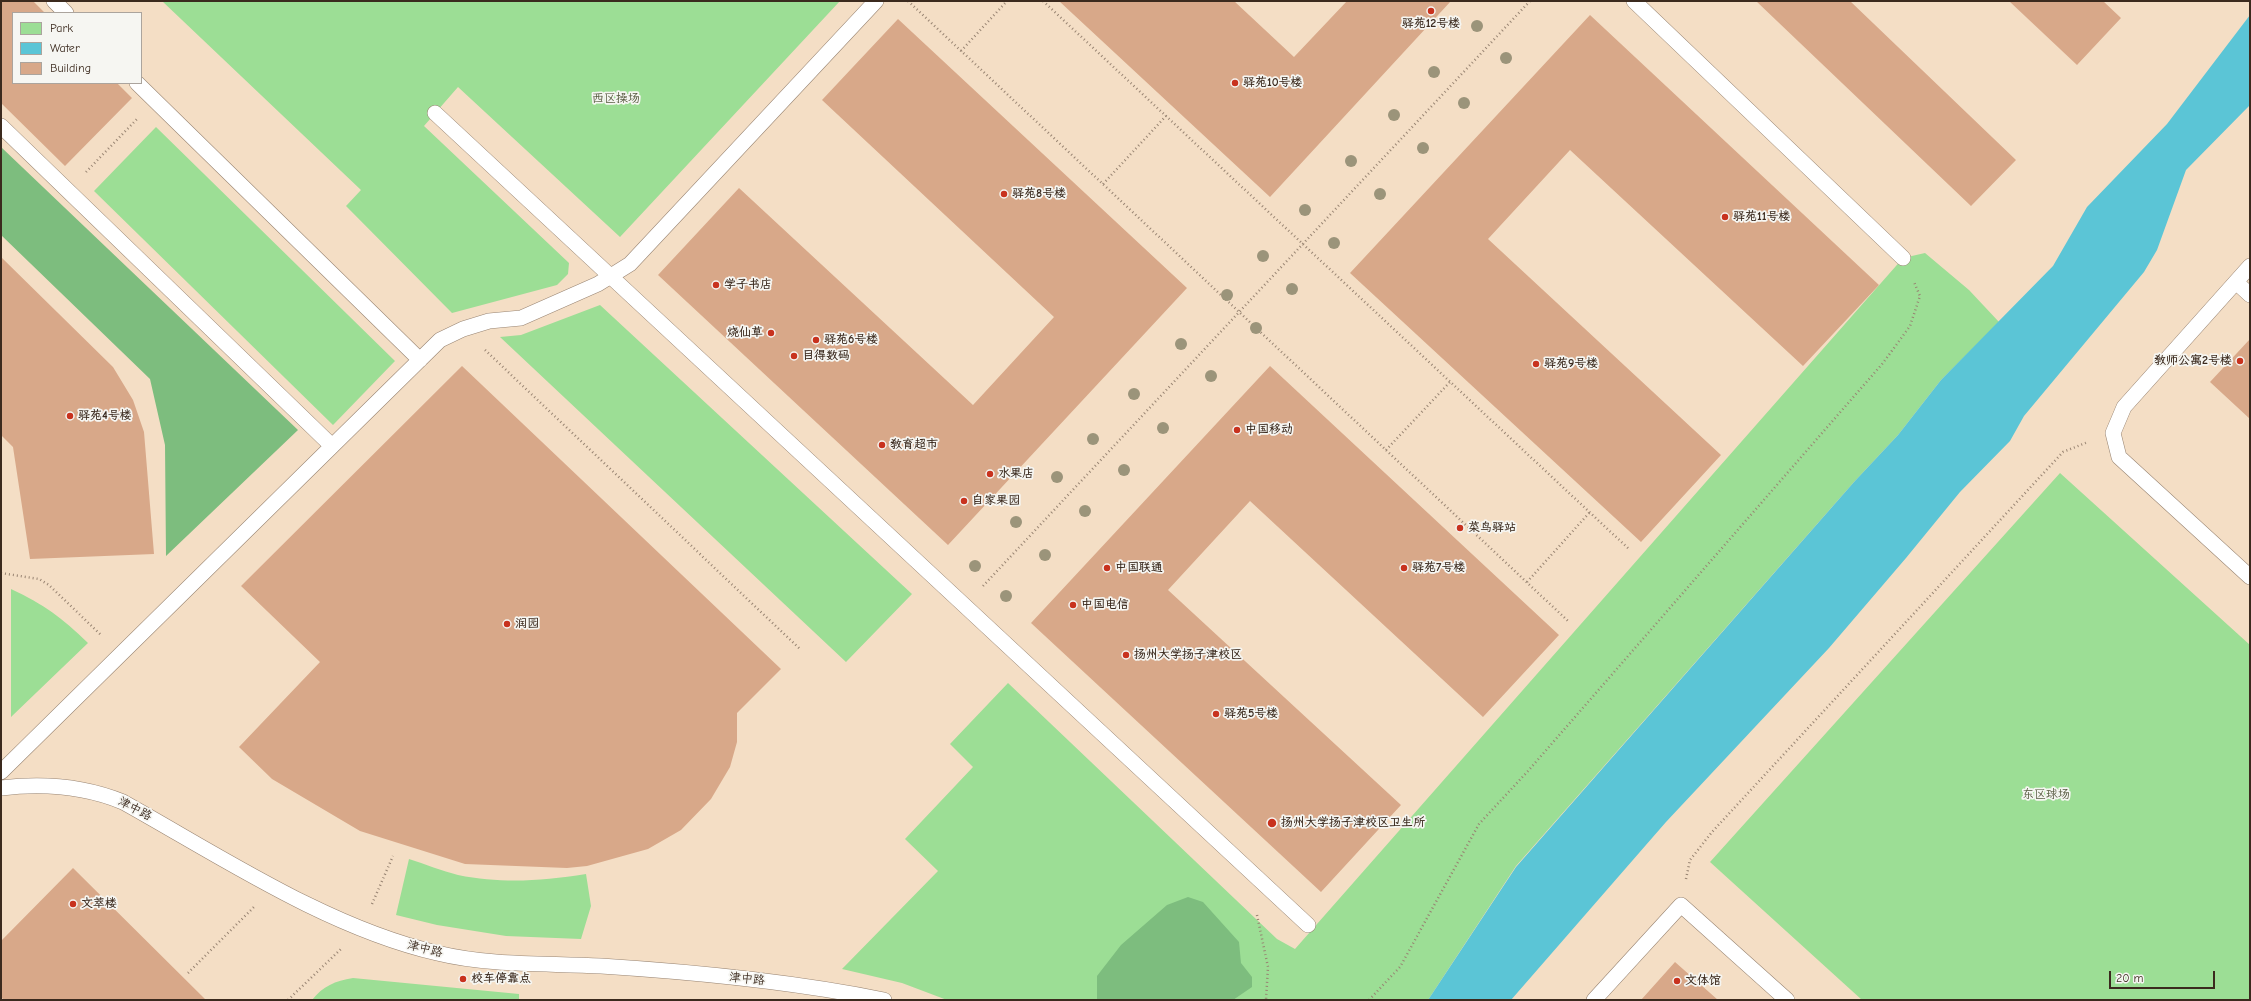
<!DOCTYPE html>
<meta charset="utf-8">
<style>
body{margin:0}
#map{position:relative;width:2251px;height:1001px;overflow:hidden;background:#f4dec5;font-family:"Comic Neue",sans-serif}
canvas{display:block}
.frame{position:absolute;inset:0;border:2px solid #3b2a1e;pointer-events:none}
.legend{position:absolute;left:12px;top:12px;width:130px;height:72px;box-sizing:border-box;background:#f6f6f2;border:1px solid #aba49d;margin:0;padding:5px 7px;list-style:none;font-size:12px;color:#3b2a1e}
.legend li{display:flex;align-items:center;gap:8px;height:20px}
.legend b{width:20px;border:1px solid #aba49d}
.scale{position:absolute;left:2109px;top:971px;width:106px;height:18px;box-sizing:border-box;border:2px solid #3b2a1e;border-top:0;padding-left:5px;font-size:12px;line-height:14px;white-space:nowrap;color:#3b2a1e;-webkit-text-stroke:3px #f6f6f2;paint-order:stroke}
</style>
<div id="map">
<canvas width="2251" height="1001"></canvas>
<div class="frame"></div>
<ul class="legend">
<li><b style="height:11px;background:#9cde95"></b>Park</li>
<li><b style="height:11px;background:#5bc5d6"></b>Water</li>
<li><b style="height:11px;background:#d8a889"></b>Building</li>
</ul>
<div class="scale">20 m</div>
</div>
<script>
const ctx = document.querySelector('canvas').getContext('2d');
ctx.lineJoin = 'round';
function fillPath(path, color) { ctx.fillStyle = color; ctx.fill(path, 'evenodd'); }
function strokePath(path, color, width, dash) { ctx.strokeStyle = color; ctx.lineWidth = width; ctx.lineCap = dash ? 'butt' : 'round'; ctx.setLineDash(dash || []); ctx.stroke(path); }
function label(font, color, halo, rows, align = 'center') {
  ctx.font = font + ' "Comic Neue","LXGW WenKai TC",sans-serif'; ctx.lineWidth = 3.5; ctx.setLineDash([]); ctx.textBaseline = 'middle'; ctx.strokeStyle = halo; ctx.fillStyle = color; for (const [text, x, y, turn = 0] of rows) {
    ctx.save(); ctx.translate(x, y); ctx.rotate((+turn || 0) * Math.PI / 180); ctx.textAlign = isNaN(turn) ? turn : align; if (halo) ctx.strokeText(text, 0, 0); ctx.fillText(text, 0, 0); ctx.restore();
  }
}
fillPath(new Path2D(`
 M162,1H840L620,237L458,87L424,126L569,263L568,274L557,285L452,313L346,206L361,190Z
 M156,127L395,361L333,425L94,191Z
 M1925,253L1969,290L1999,322L1941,380L1898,435L1854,482L1516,866L1428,1000H947L902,983L842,969L938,871L905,839L973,767L950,744L1008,683L1277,939L1295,949L1903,258Z
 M600,305L912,594L846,662L500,337L521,335Z
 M2060,473L2250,645V1000H1862L1710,862Z
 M11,589C45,605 61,617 88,643L11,717Z
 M409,859C425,864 442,871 458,875C503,884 541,881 586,874L591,906L581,939L506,936L437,925L396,915Z
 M353,978L519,994V1000H312C323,986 335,981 353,978Z`), '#9cde95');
fillPath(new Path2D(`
 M1,147L298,430L166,556L165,445L150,379L1,235Z
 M1188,897L1203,902L1239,942L1241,963L1252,977V987L1233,1000H1097V976L1121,945L1167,905Z`), '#7dbd7e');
fillPath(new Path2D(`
 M2250,15V105L2186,170L2157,250L2144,272L2024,416L2010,441L1960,492L1906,558L1829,648L1666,822L1511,1000H1428L1516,867L1854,482L1898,435L1941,380L2053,266L2087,207L2167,124Z`), '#5bc5d6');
fillPath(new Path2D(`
 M1,1H33L45,13H13V83H117L132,98L65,166L1,103Z
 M1059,1H1234L1294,57L1347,1H1451L1270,197Z
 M1756,1H1850L2016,160L1971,206Z
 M2009,1H2103L2121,18L2077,65Z
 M1590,15L1879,285L1803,366L1570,150L1488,239L1721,455L1641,542L1350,273Z
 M898,19L1187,288L948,545L658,275L739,188L973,405L1054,317L822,100Z
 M1,257L113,367L133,400L144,432L154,554L30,559L13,447L1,435Z
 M2250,339V419L2210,382Z
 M462,366L781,669L737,713V742L730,767L711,799L681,830L648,849L587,866L567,868L465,864L360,831L272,779L239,747L320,662L241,586Z
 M1270,366L1559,635L1483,717L1250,501L1168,590L1401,805L1321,892L1031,623Z
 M73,868L206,1000H4L1,997V941Z
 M1675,962L1718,1000H1641Z`), '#d8a889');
const lane = new Path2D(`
 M54,1L66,13
 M1634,1L1903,258
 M137,83L420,360
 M435,113L1308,925
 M1,126L332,446
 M2250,266L2124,407L2113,433L2119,457L2250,577
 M2236,282L2250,295
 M1,772L440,340L463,329L489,321L521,318L598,284L630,264L876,1
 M1,788C42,783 84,786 123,802C220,856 328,928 437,953C490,966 547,963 601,966C695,972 791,981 884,1000
 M1594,1000L1681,905L1787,1000`);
strokePath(lane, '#988472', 16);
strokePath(new Path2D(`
 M908,1L1568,621
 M1043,1L1630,550
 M961,51L1007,1
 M86,172L137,119
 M1103,184L1166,116
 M485,350L800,649
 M1386,450L1450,382
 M1,573L39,579L49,585L102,636
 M1527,582L1590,512
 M983,586L1530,1
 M1686,879L1690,860L1712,832L2063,452L2088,442
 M372,904L393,856
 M1257,915L1268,967L1266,1000
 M188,973L254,907
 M288,1000L341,949
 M1369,1000L1400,967L1479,824L1528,771L1883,363L1910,326L1920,296L1914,282`), '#988472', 2.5, [1, 3]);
strokePath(lane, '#fff', 15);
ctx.fillStyle = '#9b947a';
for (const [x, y] of [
 [1477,26],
 [1506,58],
 [1434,72],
 [1464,103],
 [1394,115],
 [1423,148],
 [1351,161],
 [1380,194],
 [1305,210],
 [1334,243],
 [1263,256],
 [1292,289],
 [1227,295],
 [1256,328],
 [1181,344],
 [1211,376],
 [1134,394],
 [1163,428],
 [1093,439],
 [1124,470],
 [1057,477],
 [1085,511],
 [1016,522],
 [1045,555],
 [975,566],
 [1006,596]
]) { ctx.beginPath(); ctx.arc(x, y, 6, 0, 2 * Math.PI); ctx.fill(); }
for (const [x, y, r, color] of [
 [1431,11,4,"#c8321e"],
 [1235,83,4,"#c8321e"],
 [1004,194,4,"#c8321e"],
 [1725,217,4,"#c8321e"],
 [716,285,4,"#c8321e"],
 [771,333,4,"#c8321e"],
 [816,340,4,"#c8321e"],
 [794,356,4,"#c8321e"],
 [2240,361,4,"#c8321e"],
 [1536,364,4,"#c8321e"],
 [70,416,4,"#c8321e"],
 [1237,430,4,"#c8321e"],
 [882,445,4,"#c8321e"],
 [990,474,4,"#c8321e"],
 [964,501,4,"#c8321e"],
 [1460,528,4,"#c8321e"],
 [1107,568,4,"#c8321e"],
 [1404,568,4,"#c8321e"],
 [1073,605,4,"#c8321e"],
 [507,624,4,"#c8321e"],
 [1126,655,4,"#c8321e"],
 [1216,714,4,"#c8321e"],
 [1272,823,5,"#c8321e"],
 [73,904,4,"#c8321e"],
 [463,979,4,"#c8321e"],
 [1677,981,4,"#c8321e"]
]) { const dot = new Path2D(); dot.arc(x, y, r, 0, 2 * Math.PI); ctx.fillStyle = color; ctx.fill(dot); strokePath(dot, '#f6f6f2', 1.5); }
label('bold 12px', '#3b2a1e', '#f6f6f2', [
 ["驿苑12号楼",1431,24,"center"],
 ["驿苑10号楼",1243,83],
 ["驿苑8号楼",1012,194],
 ["驿苑11号楼",1733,217],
 ["学子书店",724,285],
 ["烧仙草",763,333,"right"],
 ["驿苑6号楼",824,340],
 ["目得数码",802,356],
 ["教师公寓2号楼",2232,361,"right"],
 ["驿苑9号楼",1544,364],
 ["驿苑4号楼",78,416],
 ["中国移动",1245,430],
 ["教育超市",890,445],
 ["水果店",998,474],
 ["自家果园",972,501],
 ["菜鸟驿站",1468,528],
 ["中国联通",1115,568],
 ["驿苑7号楼",1412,568],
 ["中国电信",1081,605],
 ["润园",515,624],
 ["扬州大学扬子津校区",1134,655],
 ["驿苑5号楼",1224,714],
 ["扬州大学扬子津校区卫生所",1281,823],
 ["文萃楼",81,904],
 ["校车停靠点",471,979],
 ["文体馆",1685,981]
], 'left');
label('12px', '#53573c', '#f6f6f2', [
 ["西区操场",616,99],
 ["东区球场",2046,795]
]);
label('12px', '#3b2a1e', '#f6f6f2', [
 ["津中路",135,809,28],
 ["津中路",425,949,14],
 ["津中路",747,979,6]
]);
</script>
